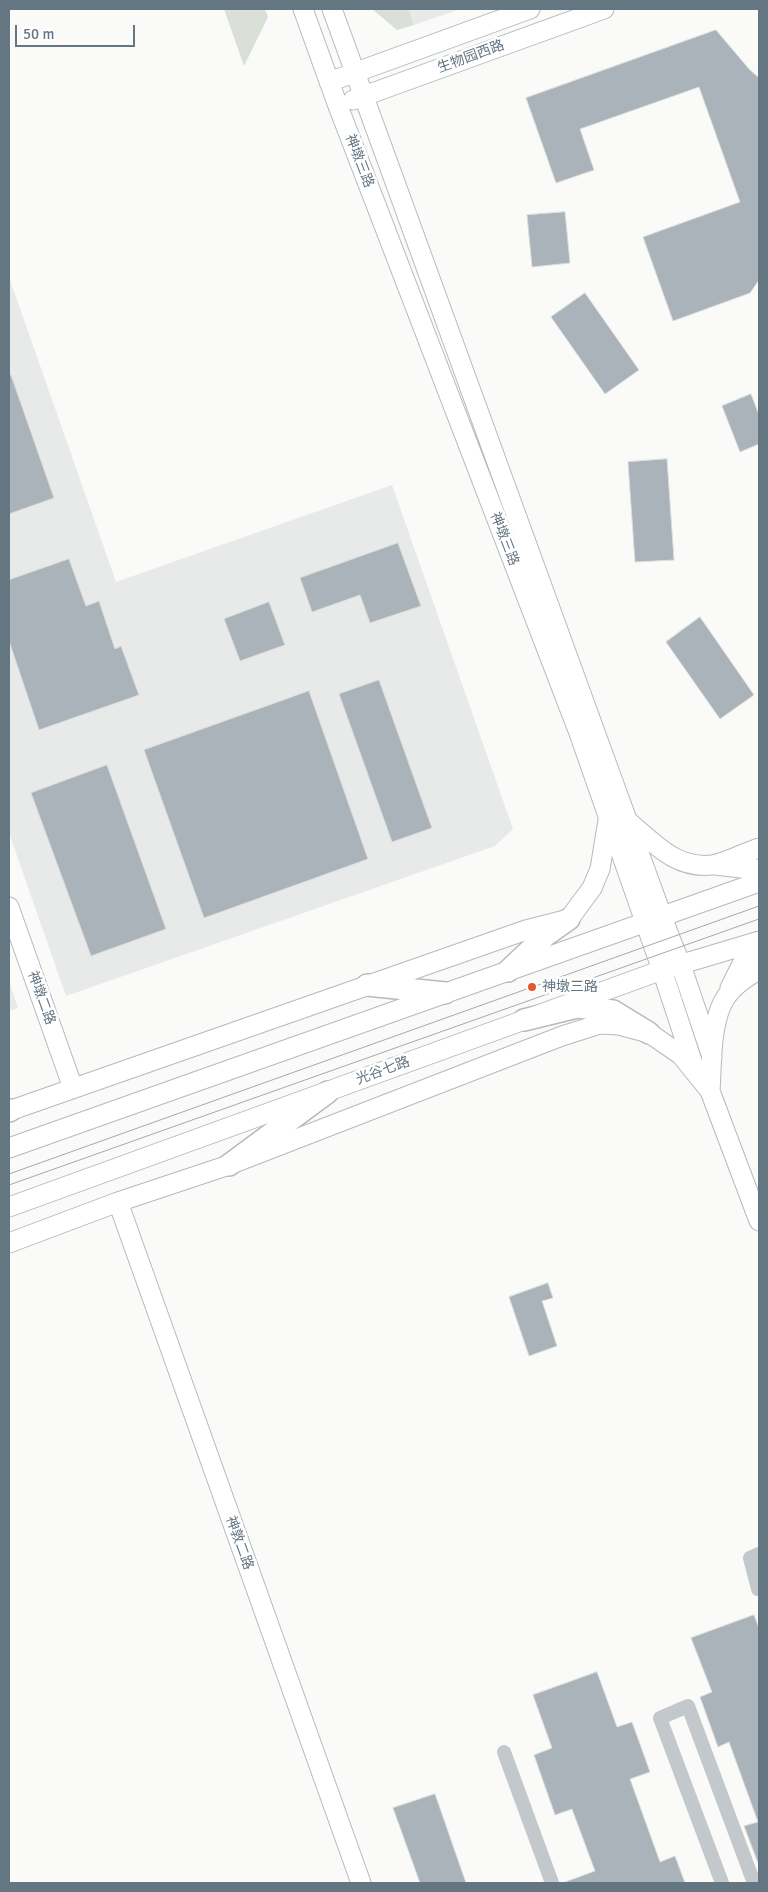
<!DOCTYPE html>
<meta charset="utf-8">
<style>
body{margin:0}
#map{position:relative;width:768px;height:1892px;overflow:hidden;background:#fafaf8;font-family:Signika,sans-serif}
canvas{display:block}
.frame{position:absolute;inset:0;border:10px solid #657683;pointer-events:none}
.scale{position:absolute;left:15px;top:25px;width:120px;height:22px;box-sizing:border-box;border:2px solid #657683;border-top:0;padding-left:6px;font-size:15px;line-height:18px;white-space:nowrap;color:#657683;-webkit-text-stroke:4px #fff;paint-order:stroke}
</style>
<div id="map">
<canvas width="768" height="1892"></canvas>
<div class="frame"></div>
<div class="scale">50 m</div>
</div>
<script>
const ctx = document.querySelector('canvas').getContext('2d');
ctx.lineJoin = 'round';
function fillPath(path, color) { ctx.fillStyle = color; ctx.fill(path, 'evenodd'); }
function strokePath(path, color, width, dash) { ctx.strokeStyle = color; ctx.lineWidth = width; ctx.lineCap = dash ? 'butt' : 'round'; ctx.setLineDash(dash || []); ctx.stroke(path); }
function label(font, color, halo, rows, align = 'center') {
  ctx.font = font + ' Signika,"Noto Sans SC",sans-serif'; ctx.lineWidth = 5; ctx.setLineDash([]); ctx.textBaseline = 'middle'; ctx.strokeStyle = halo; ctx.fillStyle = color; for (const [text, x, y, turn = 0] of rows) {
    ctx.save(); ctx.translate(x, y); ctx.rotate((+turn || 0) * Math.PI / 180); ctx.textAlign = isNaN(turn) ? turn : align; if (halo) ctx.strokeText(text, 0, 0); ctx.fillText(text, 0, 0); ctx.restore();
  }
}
fillPath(new Path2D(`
 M409,9H460L414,25Z
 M9,277L116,582L392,485L513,829L495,846L66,996L9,833Z
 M9,981L18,1008L9,1011Z`), '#e8e9e9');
fillPath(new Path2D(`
 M224,9H265L268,17L244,66Z
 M372,9H409L414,25L397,30Z`), '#dadfd7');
const building = new Path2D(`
 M716,30L749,69L759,78V280L750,293L673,321L643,237L740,202L699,87L580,129L594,170L556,183L526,98Z
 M565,212L570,263L532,267L527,215Z
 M585,293L639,370L605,394L551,317Z
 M9,375H11L54,498L9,514Z
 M751,394L759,415V444L740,452L722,406Z
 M667,459L674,560L635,562L628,462Z
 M398,543L421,606L370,623L360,595L312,612L300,578Z
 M69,559L86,606L99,601L115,649L121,646L139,695L39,730L9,641V580Z
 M269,602L285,645L240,661L224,619Z
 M700,617L754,695L720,719L666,642Z
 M379,680L432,828L392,842L339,694Z
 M309,691L368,859L204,918L144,750Z
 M107,765L166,929L91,956L31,793Z
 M548,1283L553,1298L542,1301L557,1346L529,1356L509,1297Z
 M754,1615L759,1628V1862L758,1863L744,1826L758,1822L729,1742L718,1747L700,1697L712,1692L691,1638Z
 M597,1672L617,1727L632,1722L650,1772L630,1779L660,1862L675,1856L685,1883H565V1882L595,1871L572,1809L555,1815L534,1755L552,1748L533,1695Z
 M435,1794L466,1883H420L393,1808Z`);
fillPath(building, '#aab3b9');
strokePath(building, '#dcdcda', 1);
const secondary = new Path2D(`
 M303,9L338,106L579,733L662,970L696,1073
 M332,9L670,938L681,965L712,1057
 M329,82L530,9
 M353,100L604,9
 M630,823C655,844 676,869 712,865C725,863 746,852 759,848
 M716,865L749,869H759
 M9,907L73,1088
 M730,988L744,960L759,947
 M710,1091L759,1221
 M9,1111L526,930L569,919L592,888L600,869L608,820
 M9,1148L759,882
 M118,1202L361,1883
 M9,1207L662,970L759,941
 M9,1243L118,1202L229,1165L562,1036L600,1024L619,1025L649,1033L681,1055L710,1091C712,1063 710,1021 726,997C733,986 748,976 759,970`);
const primary = new Path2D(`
 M508,971L545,936L569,919
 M367,985L445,993
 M524,1020L577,1007L613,1011L649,1033
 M9,1111L11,1110
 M229,1165L328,1092`);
strokePath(secondary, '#b3babf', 21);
strokePath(primary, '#b5babe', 24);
strokePath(new Path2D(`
 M759,1554L750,1558L758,1589H759
 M504,1752L552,1883
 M722,1883L660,1718L688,1706L754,1883`), '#c3c8cc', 14);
strokePath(secondary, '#fff', 19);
strokePath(primary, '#fff', 21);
strokePath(new Path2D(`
 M9,1174L759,906
 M9,1185L759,919`), '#a2aab0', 1);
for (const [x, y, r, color] of [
 [532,987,5,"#e4572e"]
]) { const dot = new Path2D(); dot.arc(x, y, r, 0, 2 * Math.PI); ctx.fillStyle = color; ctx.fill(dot); strokePath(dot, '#fff', 2); }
label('14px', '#657683', '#fff', [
 ["生物园西路",471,57,-20],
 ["神墩三路",359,161,69],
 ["神墩三路",504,539,69],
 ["神墩二路",41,998,70],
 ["光谷七路",383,1071,-20],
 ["神敦二路",239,1543,70]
]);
label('14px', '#657683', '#fff', [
 ["神墩三路",542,987]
], 'left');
</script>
